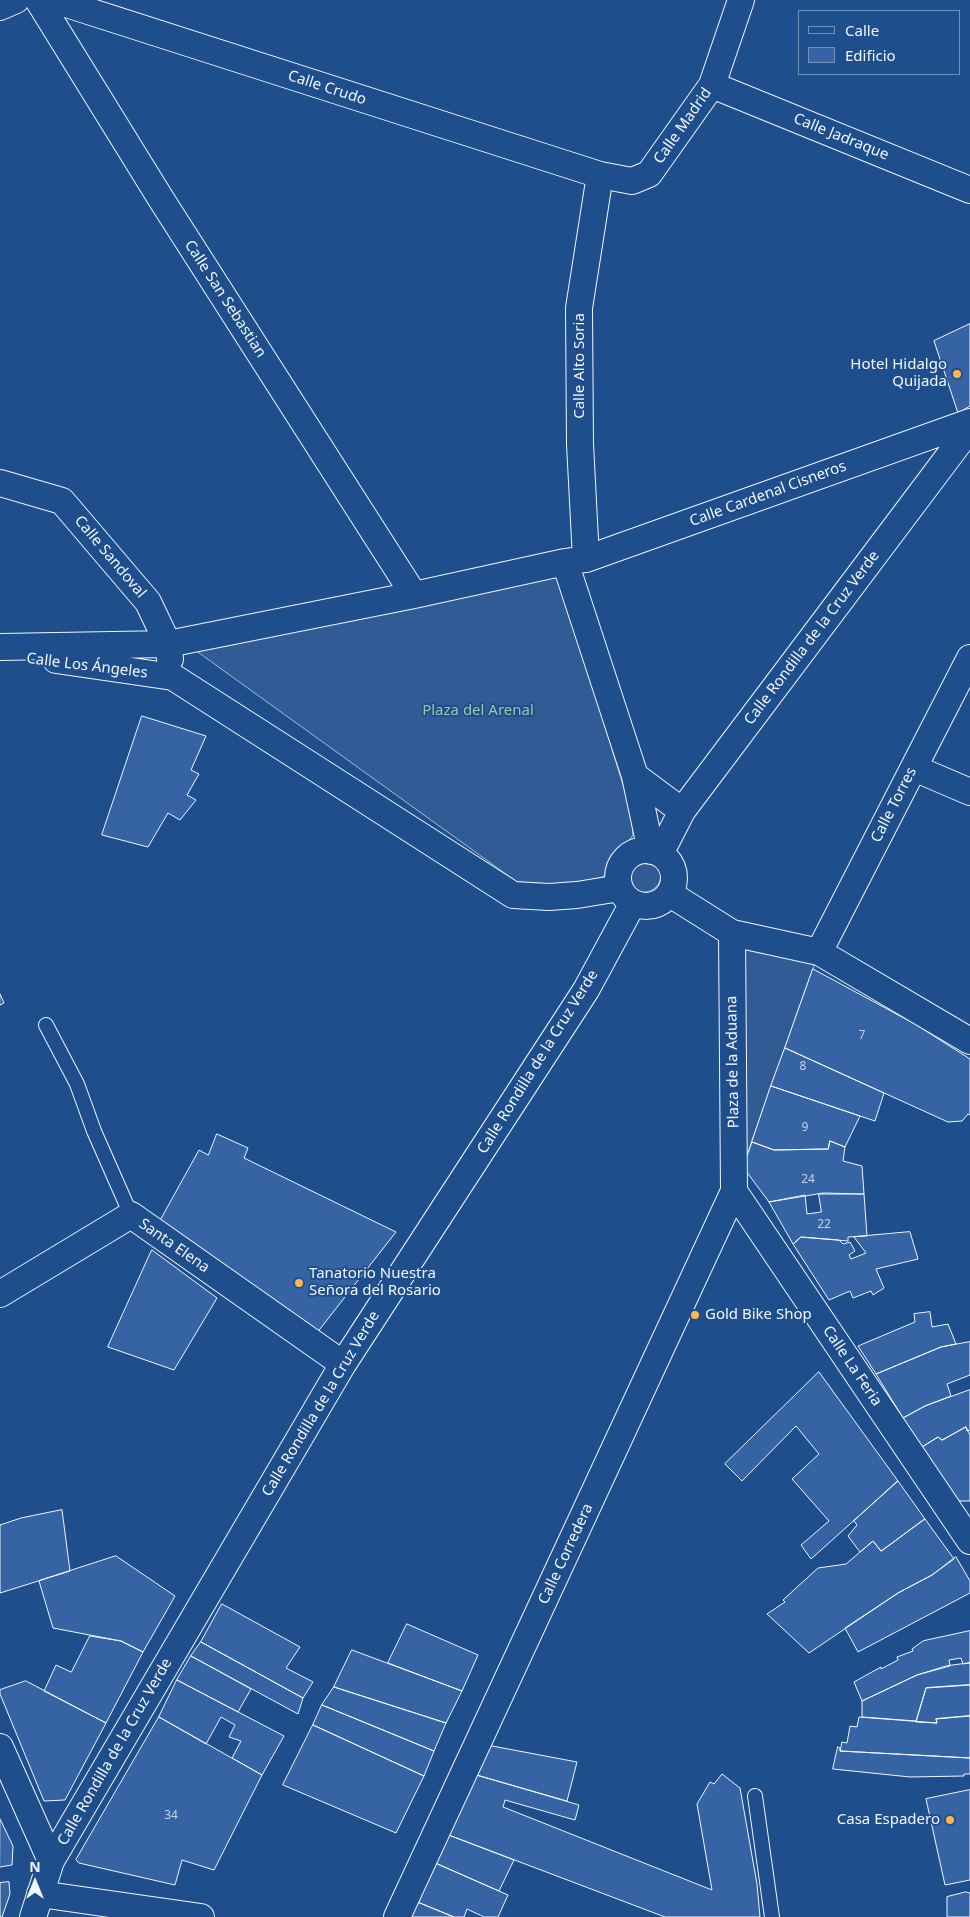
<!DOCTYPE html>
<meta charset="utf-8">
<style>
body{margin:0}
#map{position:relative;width:970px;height:1917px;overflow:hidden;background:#1f4e8c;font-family:"Noto Sans",sans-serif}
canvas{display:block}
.legend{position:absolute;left:798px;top:10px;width:162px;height:65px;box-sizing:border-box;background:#1f4e8c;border:1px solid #7391ba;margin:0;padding:6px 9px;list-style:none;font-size:15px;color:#f2f6ff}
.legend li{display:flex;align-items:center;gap:10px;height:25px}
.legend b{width:25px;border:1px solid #7391ba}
.north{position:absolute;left:10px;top:1857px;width:50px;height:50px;-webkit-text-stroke:4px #1f4e8c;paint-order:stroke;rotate:0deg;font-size:14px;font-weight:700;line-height:20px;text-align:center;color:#f2f6ff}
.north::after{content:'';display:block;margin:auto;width:18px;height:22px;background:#f2f6ff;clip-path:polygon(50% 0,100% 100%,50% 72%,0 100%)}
</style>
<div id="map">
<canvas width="970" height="1917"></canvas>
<ul class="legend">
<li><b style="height:6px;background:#1f4e8c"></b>Calle</li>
<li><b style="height:14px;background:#3563a3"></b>Edificio</li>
</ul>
<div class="north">N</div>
</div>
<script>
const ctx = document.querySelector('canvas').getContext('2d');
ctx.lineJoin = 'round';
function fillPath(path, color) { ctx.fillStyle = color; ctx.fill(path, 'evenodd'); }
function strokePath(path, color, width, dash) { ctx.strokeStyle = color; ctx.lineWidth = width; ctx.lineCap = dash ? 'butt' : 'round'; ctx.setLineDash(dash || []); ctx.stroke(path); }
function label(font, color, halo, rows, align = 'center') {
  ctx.font = font + ' "Noto Sans",sans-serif'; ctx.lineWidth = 4; ctx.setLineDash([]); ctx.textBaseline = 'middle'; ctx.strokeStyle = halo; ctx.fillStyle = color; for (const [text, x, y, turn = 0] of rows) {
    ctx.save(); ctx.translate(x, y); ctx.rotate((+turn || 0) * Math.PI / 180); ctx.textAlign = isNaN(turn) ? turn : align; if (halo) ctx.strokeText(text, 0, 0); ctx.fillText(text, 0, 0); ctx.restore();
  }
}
const built = new Path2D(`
 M559,577L632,814L633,835L613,865L603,877L585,881L556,884L517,882L195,650Z
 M627 875a17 17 0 1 1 34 0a17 17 0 1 1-34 0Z
 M732,933L819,952L734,1191Z`);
fillPath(built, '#305b95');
strokePath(built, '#a8bbd7', 1);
const building = new Path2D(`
 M970,324V406L958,413L934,341Z
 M142,716L206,736L191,770L199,774L187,795L196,800L180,820L168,813L148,847L102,835Z
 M813,969L915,1024L970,1059V1115L968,1114L962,1121L948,1122L785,1048Z
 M0,994L4,1003L0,1005Z
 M785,1048L884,1093L875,1121L771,1086Z
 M771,1086L860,1116L845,1147L830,1141L828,1149L774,1150L752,1142Z
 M217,1134L248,1148L244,1158L396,1232L316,1334L158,1224L199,1150L208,1155Z
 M830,1141L845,1147L843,1161L862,1166L864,1194L823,1193L769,1202L743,1167L752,1142L774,1150L828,1149Z
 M819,1194H864L867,1236L848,1237V1241L801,1237L793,1244L769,1202L805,1195L807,1214L821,1212Z
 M910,1232L918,1259L876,1269L884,1288L873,1295L871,1291L853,1298L850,1291L829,1300L793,1244L801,1237L839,1240L843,1244L850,1242L855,1251L849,1255L851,1259L866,1253L854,1237Z
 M152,1250L217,1298L174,1370L108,1347Z
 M930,1312L932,1327L948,1324L956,1344L941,1347L876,1374L858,1346L915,1322L914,1314Z
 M970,1342V1375L947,1384L951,1396L925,1406L903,1418L876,1374L941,1347Z
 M819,1372L898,1481L811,1559L801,1545L829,1521L792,1479L819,1454L796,1426L742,1481L725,1464Z
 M970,1390V1430L967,1431L966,1427L942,1440L938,1437L922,1447L903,1418L925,1406Z
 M966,1427L970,1435V1501H956L922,1447L938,1437L942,1440Z
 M898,1481L925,1519L881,1551L873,1541L860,1552L848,1536L857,1525L854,1521Z
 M62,1510L70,1571L0,1593V1525L21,1518Z
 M925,1519L954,1559L932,1575L898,1593L809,1653L767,1614L785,1602L783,1600L818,1568L846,1564L873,1541L881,1551Z
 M116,1556L175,1596L143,1652L121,1641L53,1628L39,1581Z
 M956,1557L970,1581V1593L858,1652L845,1628L898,1593L932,1575Z
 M222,1604L300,1647L286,1668L313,1682L303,1698L201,1642Z
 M407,1624L478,1655L462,1691L388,1663Z
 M970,1631V1663L963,1664L961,1658L949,1660L950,1666L917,1675L862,1701L854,1682L881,1667V1669L898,1660L897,1657L913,1651L912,1649L923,1641Z
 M90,1636L121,1641L143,1652L106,1723L44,1691L56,1665L71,1672Z
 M201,1642L303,1698L298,1714L191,1656Z
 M352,1650L462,1691L446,1723L334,1687Z
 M191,1656L251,1689L238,1712L177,1680Z
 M970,1663V1685L926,1688L916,1721L862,1717V1701L917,1675L946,1666Z
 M177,1680L284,1736L262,1775L232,1758L241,1741L229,1737L235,1725L221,1717L206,1744L159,1717Z
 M26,1681L106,1723L65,1800L44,1801L0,1694V1690Z
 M970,1685V1716L936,1719L937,1723L916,1722L926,1688Z
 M334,1687L446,1723L434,1751L322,1705Z
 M322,1705L434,1751L424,1776L313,1725Z
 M970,1716V1758L840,1751L842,1742L847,1743L850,1726L857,1727L859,1717L937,1723L936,1719Z
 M159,1717L262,1775L214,1870L182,1860L175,1885L79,1863L76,1860Z
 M313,1725L424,1776L396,1833L283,1785Z
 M487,1745L577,1762L567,1801L473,1774Z
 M838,1747L840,1748V1751L970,1758V1774H964V1776L910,1777L833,1769Z
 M473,1774L579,1805L575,1820L505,1800L503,1807L712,1890L697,1804L710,1782L714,1784L722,1774L740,1788L757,1884L760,1917H665L446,1834Z
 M970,1790V1880L945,1885L926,1799Z
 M0,1819L13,1846L12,1865L0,1867Z
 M446,1834L514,1860L499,1891L433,1862Z
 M433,1862L508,1895L498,1917H484L467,1909L464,1917H454L415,1901Z
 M9,1882L10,1894L2,1917H0V1883Z
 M966,1892L970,1893V1917H947V1897Z
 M415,1901L454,1917H408Z`);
fillPath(building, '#3563a3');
strokePath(building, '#f2f6ff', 1);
const service = new Path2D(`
 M46,1025L77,1084L94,1131L131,1215
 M755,1796L772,1917`);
const minor = new Path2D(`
 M38,0L161,199L414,595
 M54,0L600,175L632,181L649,174L712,85L741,0
 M0,7L16,0
 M712,85L970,190
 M0,483L62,501L148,602L168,644L170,659
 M586,559L580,444L579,308L600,175
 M565,562L586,559L970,422
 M0,647L168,644L414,595L565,562L635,776L651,851
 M56,660L173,677L513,895L549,897L577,895L620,888
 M914,768L970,792
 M635,776L682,811
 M618 878a28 28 0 1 1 56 0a28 28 0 1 1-56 0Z
 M660,854L682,811L970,428
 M670,894L732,933
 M819,952L970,658
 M734,1191L970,1541
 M0,1294L131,1215L343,1364
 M0,1747L51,1861
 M40,1894L201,1917
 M33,1917L51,1861L343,1364L586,990L633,903
 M397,1917L734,1191L732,933L819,952L970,1041`);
strokePath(service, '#f2f6ff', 16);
strokePath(minor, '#f2f6ff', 28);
strokePath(service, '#1f4e8c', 14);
strokePath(minor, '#1f4e8c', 26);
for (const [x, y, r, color] of [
 [957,374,5,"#ffb74d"],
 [299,1283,5,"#ffb74d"],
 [695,1315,5,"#ffb74d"],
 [950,1820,5,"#ffb74d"]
]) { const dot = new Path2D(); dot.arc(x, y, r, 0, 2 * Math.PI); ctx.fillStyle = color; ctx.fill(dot); strokePath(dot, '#1f4e8c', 2); }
label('12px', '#c3d1e8', null, [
 ["7",862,1036],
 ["8",803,1067],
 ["9",805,1128],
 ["24",808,1180],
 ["22",824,1225],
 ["34",171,1816]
]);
label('15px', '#f2f6ff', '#1f4e8c', [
 ["Calle Crudo",327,88,18],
 ["Calle Madrid",683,126,-55],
 ["Calle Jadraque",841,137,22],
 ["Calle San Sebastian",225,299,57],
 ["Calle Alto Soria",580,366,-90],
 ["Calle Cardenal Cisneros",768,494,-20],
 ["Calle Sandoval",110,557,50],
 ["Calle Rondilla de la Cruz Verde",812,638,-53],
 ["Calle Los Ángeles",87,666,7],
 ["Calle Torres",894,805,-63],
 ["Calle Rondilla de la Cruz Verde",538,1062,-58],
 ["Plaza de la Aduana",733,1062,-91],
 ["Santa Elena",174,1246,35],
 ["Calle La Feria",852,1366,56],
 ["Calle Rondilla de la Cruz Verde",321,1404,-59],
 ["Calle Corredera",566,1554,-65],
 ["Calle Rondilla de la Cruz Verde",115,1752,-60]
]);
label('15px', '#f2f6ff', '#1f4e8c', [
 ["Hotel Hidalgo",947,365],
 ["Quijada",947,382],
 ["Tanatorio Nuestra",309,1274,"left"],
 ["Señora del Rosario",309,1291,"left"],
 ["Gold Bike Shop",705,1315,"left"],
 ["Casa Espadero",940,1820]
], 'right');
label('15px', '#97c8a6', '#1f4e8c', [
 ["Plaza del Arenal",478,711]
]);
</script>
